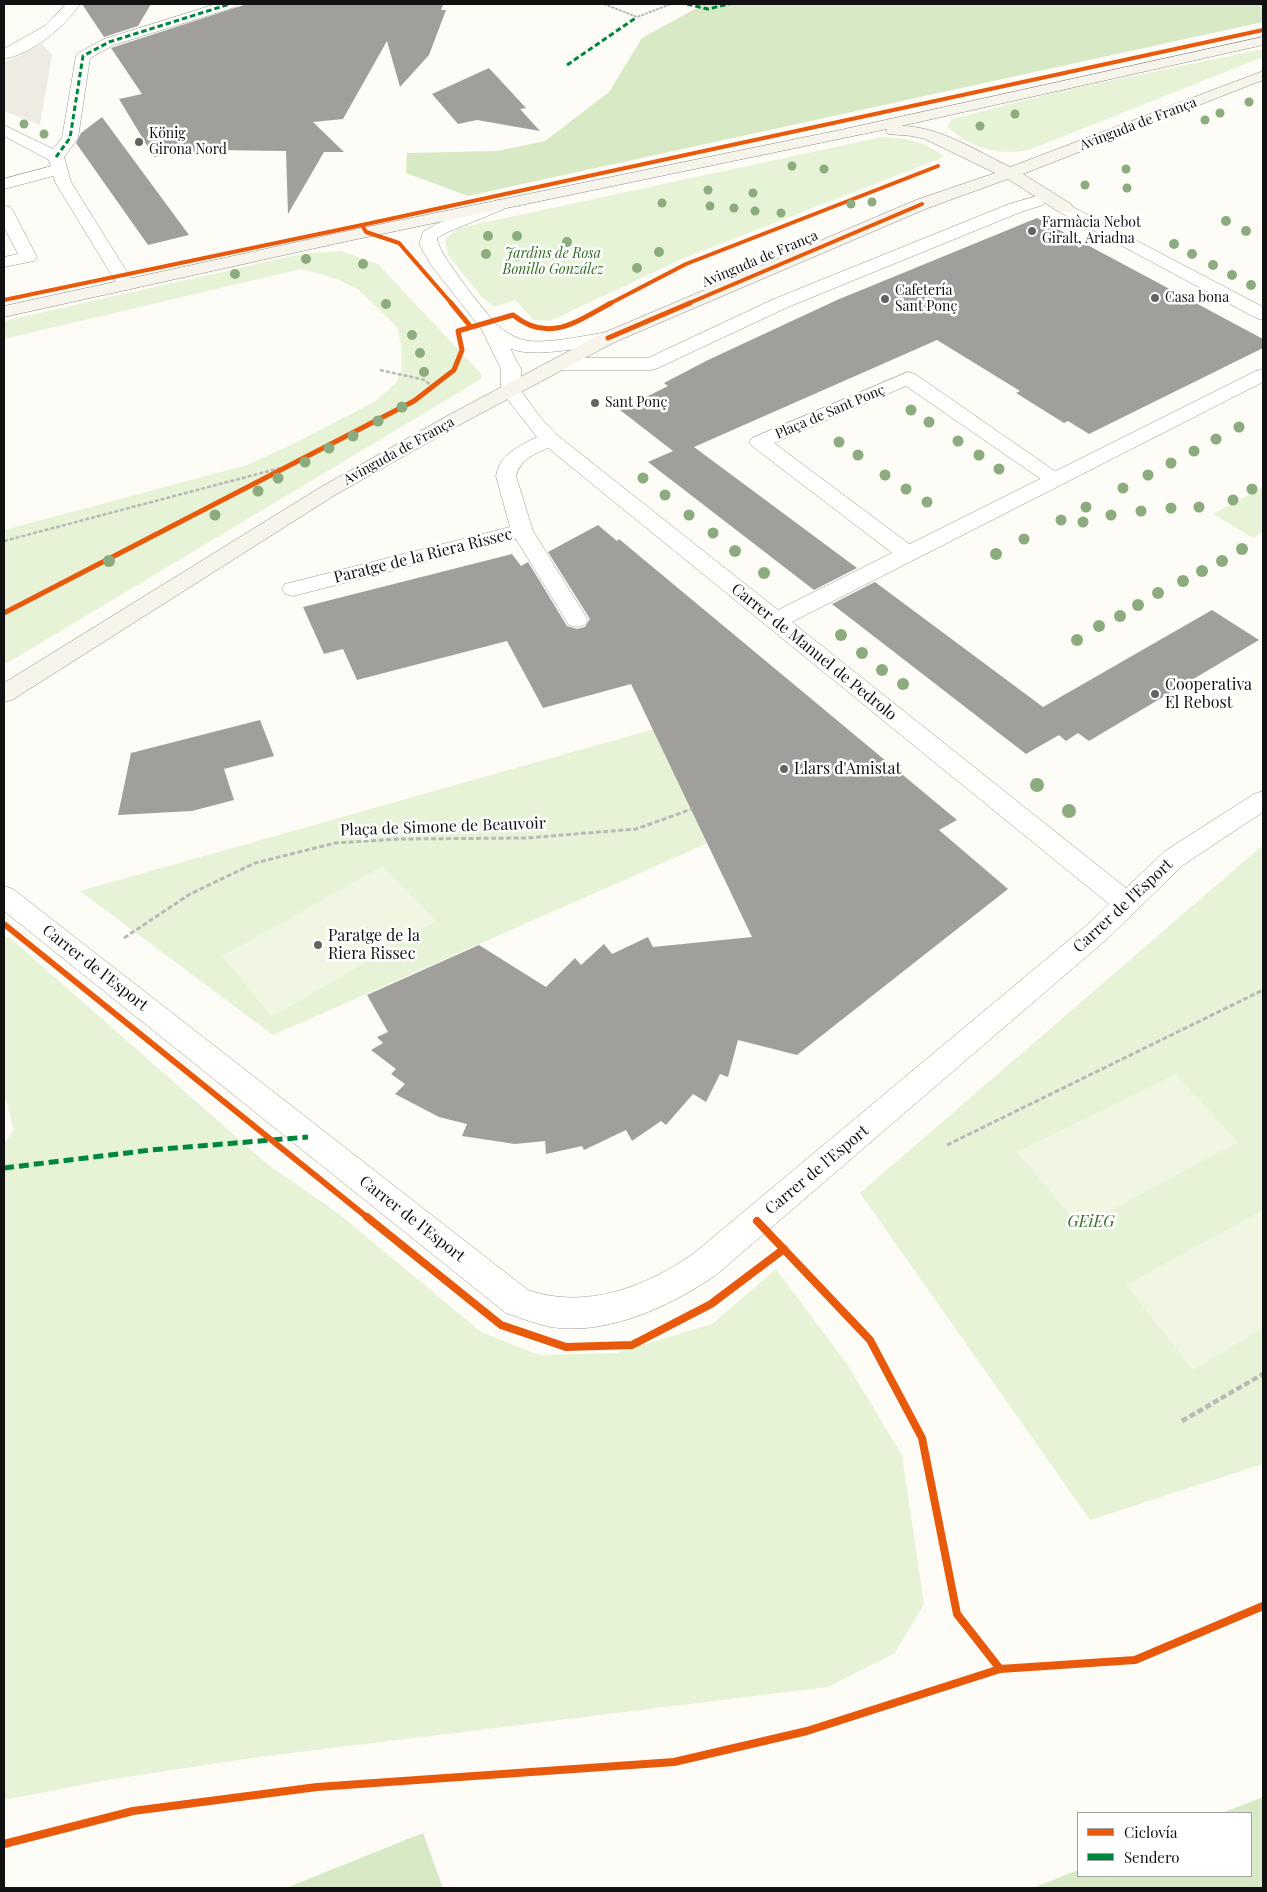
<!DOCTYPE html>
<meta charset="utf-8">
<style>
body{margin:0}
#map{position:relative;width:1267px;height:1892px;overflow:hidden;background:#fdfcf7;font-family:"Playfair Display",serif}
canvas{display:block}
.frame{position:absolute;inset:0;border:5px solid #111;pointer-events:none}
.legend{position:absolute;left:1077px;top:1812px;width:175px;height:65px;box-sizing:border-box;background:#fff;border:1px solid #a0a0a0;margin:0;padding:6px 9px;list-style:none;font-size:15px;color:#111}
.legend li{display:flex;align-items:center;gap:10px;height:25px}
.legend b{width:25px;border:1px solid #a0a0a0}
</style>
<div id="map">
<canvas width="1267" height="1892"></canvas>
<div class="frame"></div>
<ul class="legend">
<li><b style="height:6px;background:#e8590c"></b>Ciclovía</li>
<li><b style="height:6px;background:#00873e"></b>Sendero</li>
</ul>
</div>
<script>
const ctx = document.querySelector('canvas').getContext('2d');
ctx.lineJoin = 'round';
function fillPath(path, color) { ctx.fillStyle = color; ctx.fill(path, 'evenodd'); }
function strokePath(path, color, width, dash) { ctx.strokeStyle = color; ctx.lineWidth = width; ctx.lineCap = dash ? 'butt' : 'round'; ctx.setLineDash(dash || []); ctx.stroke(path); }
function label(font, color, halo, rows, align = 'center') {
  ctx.font = font + ' "Playfair Display",serif'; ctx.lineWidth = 5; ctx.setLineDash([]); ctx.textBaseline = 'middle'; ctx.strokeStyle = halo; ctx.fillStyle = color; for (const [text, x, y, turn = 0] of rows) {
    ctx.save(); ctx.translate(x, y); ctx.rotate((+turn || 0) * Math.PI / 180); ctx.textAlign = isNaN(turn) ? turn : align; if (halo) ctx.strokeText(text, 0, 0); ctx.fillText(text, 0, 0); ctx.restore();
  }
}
fillPath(new Path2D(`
 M1263,49V57L1029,150C998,156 970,148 947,126L952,119L1061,91Z
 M882,137C908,139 924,140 944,157L684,258L550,321L534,320L515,300L494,307L481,296L448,255L445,239L459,228Z
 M341,251L378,264L482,375L481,379L4,665V530L247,465L297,442L374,402L396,383L401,370L402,348L397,327L359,290L337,279L301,269L4,339V321L301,254Z
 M1263,487V532L1253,538L1213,514Z
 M654,729L708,843L273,1035L80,891Z
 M1263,845V1464L1090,1520L860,1193Z
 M9,937L267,1164L339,1214L481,1332L539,1355L616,1353L712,1324L776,1269L847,1364L902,1455L924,1604L895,1653L828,1687L251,1758L107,1780L4,1800V1144L14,1130L4,1093V939Z`), '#e7f3d7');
fillPath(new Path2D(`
 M704,4H1263V22L468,196L406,173L407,153L497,151L545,141L609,92L642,38Z
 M1263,1797V1888H1033L1078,1870V1876H1251V1813H1222Z
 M423,1833L443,1888H286Z`), '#d8eac5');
fillPath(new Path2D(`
 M383,866L436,921L272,1017L222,956Z
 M1176,1074L1238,1142L1080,1227L1017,1152Z
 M1263,1210V1328L1193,1370L1126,1285Z`), '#f0f6e1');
fillPath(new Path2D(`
 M42,44L52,55L40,125L4,111V63Z`), '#edebe2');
fillPath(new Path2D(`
 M82,4H151L138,26L104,37Z
 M247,4H408L443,5L441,10H446L429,55L400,87L387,41L343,119L313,122L344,152H324L288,214L286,151L214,150L154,157L119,99L142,94L111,48Z
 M489,68L526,108L520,109L540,131L477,120L458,124L432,94Z
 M102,117L189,235L148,245L76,143L81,133Z
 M1037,218L1263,339V348L1089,434L1068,421L1064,423L1016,393L1020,391L937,340L694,447L857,568L814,590L648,462L673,451L620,410L668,386L664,383L708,360L837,300Z
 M598,525L617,541L619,539L957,820L939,830L1008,889L797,1055L738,1040L728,1077L720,1074L706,1102L693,1094L666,1125L661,1121L632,1141L626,1130L584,1150L582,1146L546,1154L545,1141L515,1144L462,1136L467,1124L439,1117L395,1094L405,1084L391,1074L396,1069L371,1050L383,1043L377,1037L388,1032L367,995L479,945L546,987L575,958L581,965L604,944L612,954L648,937L653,947L752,937L631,684L543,708L507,641L357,680L343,649L324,654L303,607L512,554L521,566L528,562L567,626L577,629L585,627L590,619L548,552Z
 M875,582L1043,707L1212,610L1259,640L1089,741L1078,733L1066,741L1059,735L1026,754L832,604Z
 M260,720L274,756L224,769L234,800L192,811L118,815L131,753Z`), '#a19f9c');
const lane = new Path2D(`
 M59,164L65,165L67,169L65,173L4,189V179Z
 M1037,196L1043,197L1045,201L1043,205L1021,212L788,307L658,368L651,370H560L553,368L550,364L553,360L560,358H648L774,299L1009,204Z
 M4,206L10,207L13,211L37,257L34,261L4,267V257L18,254L4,227Z
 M908,372L915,374L1062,476L1065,480L1062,484L1055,486L1048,484L906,386L774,443L916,549L919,554L916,559L908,561L900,559L752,446L749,442L752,438Z`);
const street = new Path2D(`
 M66,4H80C64,28 33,53 4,59V49L46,25Z
 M216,4H237L235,7L114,45L90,58L78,138L64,157L71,182L135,285L132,289L126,290L120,289L55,182L49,160L4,136V125L53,149L62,138L76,56L78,53L104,39Z
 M498,200L504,201L507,205L504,209L448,232L437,238C436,251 486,313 497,325C502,330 517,339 524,340C544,345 587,335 608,332L615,334L617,338L615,342L608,344C585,347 529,359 510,348L521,369V391L541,418L557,435L778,610L1256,371L1263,369V382L792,622L1126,888L1165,851L1254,794L1263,791V812L1183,865L1107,939L716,1275C671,1306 607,1336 551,1327C536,1324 521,1318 506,1313L4,911V886L13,889L528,1290C586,1310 645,1287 693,1254L1087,925L1109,904L548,448C534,454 520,460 516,476L533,531L588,620L585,625L577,627L569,625L516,539L293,596L285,594L282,589L285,584L510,527L496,476C500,454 519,446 537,437L501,391V369L482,330L431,265L419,244L423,232L436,224Z
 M1065,203L1263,307V320L1256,318L1059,212L1056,208L1059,204Z`);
const secondary = new Path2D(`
 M1263,37V45L901,126C939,126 977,151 1010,167L1263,71V80L1023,174L1071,204L1074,208L1071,212H1059L1008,179L928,208L615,342L461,424L335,495L12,700L4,702V683L321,487L447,416L601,334L916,200L995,173L925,139L912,136L888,134L886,131L887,129L343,242L4,317V306L343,232L840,130Z`);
strokePath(lane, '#979795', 1);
strokePath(street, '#979795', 1);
strokePath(secondary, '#8e8d8b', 1);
strokePath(new Path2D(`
 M604,4L637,17L671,4`), '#b9b9b8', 2, [3, 1]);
strokePath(new Path2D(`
 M380,370L425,380L435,390
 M4,541L288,466`), '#b9b9b8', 2.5, [4, 2]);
strokePath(new Path2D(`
 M124,938L190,894L255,863L335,843L399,839L526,838L636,829L692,809
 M947,1145L1263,990`), '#b9b9b8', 3, [5, 2.5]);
strokePath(new Path2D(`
 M1182,1421L1263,1374`), '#b9b9b8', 4.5, [6, 3]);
fillPath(lane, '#fffffe');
fillPath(street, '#fffffe');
fillPath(secondary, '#f6f4eb');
strokePath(new Path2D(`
 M687,4L708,9L729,4
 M567,65L637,17
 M56,157L70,138L83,56L109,42L230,4`), '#00873e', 3, [5.5, 3]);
strokePath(new Path2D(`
 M4,1168L151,1150L308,1137`), '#00873e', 5, [10, 5]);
strokePath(new Path2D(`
 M362,225L366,232L399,243L452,304
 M4,300L362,225L1263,30
 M609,304L686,264L938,166
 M687,304L922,204`), '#e8590c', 4);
strokePath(new Path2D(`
 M451,303L471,327
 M608,338L690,303
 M4,613L414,401L454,370L462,350L458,331L513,315C549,344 577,321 611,303`), '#e8590c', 5);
strokePath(new Path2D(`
 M4,924L368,1218`), '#e8590c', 6);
strokePath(new Path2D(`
 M367,1217L501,1325L566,1347L632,1345L711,1304L784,1249
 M757,1221L870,1340L922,1438L957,1614L1000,1669
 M4,1844L133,1811L317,1787L674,1762L807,1731L1000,1669L1135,1660L1263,1606`), '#e8590c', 8);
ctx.fillStyle = '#8cac80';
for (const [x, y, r] of [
 [1249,102,4.5],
 [1220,113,4.5],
 [1015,114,4.5],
 [1205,120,4.5],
 [24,124,4.5],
 [980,126,4.5],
 [44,134,4.5],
 [792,166,4.5],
 [824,169,4.5],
 [1126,169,4.5],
 [1085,185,4.5],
 [1127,188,4.5],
 [708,190,4.5],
 [753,193,4.5],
 [872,202,4.5],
 [662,203,4.5],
 [851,204,4.5],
 [710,206,4.5],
 [734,208,4.5],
 [755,211,4.5],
 [781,213,4.5],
 [1226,221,5],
 [1246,231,5],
 [488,236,5],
 [517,236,5],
 [567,242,5],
 [1174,244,5],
 [659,252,5],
 [486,254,5],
 [1192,254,5],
 [517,256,5],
 [306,259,5],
 [363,264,5],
 [1213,265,5],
 [637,268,5],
 [235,274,5],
 [1232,275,5],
 [1251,285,5],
 [386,304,5],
 [412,335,5],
 [420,353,5],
 [424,372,5],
 [402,407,5.5],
 [911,410,5.5],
 [378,421,5.5],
 [929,422,5.5],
 [1239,427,5.5],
 [353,436,5.5],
 [1216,439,5.5],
 [958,441,5.5],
 [839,442,5.5],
 [329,448,5.5],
 [1194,451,5.5],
 [858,455,5.5],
 [979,455,5.5],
 [305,462,5.5],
 [1171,463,5.5],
 [999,469,5.5],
 [885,475,5.5],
 [1148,475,5.5],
 [278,478,5.5],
 [643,478,5.5],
 [1123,488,5.5],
 [906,489,5.5],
 [1252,489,5.5],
 [258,491,5.5],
 [665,495,5.5],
 [1233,500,5.5],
 [927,502,5.5],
 [1086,507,5.5],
 [1199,507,5.5],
 [1171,508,5.5],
 [1141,511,5.5],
 [215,515,5.5],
 [689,515,5.5],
 [1111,515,5.5],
 [1061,520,5.5],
 [1083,522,5.5],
 [713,533,5.5],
 [1024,539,5.5],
 [1242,549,6],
 [735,551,6],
 [996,554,6],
 [109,561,6],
 [1222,561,6],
 [1202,571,6],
 [764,573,6],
 [1183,581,6],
 [1158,593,6],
 [1138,605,6],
 [1120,616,6],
 [1099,626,6],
 [841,635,6],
 [1077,640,6],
 [862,653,6],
 [882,670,6],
 [903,684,6],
 [1037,785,7],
 [1069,811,7]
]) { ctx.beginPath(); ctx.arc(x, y, r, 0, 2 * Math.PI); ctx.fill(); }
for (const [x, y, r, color] of [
 [139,142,5,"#646362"],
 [1032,231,5,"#646362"],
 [1155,298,5,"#646362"],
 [885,299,5,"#646362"],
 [595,403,5,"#646362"],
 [1155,694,5,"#646362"],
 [784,769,5,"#646362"],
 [318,945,5,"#646362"]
]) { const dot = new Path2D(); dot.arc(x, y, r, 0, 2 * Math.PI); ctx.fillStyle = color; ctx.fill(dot); strokePath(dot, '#fff', 2); }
label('14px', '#111', '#fff', [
 ["Avinguda de França",1138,124,-21],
 ["Avinguda de França",760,259,-23],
 ["Plaça de Sant Ponç",830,412,-23],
 ["Avinguda de França",399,451,-29]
]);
label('14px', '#111', '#fff', [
 ["König",149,134],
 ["Girona Nord",149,150],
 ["Farmàcia Nebot",1042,223],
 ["Giralt, Ariadna",1042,239],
 ["Cafetería",895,291],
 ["Sant Ponç",895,307],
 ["Casa bona",1165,298],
 ["Sant Ponç",605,403]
], 'left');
label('italic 14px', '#2f6b1f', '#fff', [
 ["Jardins de Rosa",553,254],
 ["Bonillo González",553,270]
]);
label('16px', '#111', '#fff', [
 ["Paratge de la Riera Rissec",423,556,-14],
 ["Carrer de Manuel de Pedrolo",814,652,39],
 ["Plaça de Simone de Beauvoir",443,827,-2],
 ["Carrer de l'Esport",1123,906,-43],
 ["Carrer de l'Esport",95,968,38],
 ["Carrer de l'Esport",817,1170,-40],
 ["Carrer de l'Esport",412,1219,38]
]);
label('16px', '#111', '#fff', [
 ["Cooperativa",1165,685],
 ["El Rebost",1165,703],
 ["Llars d'Amistat",794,769],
 ["Paratge de la",328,936],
 ["Riera Rissec",328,954]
], 'left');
label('italic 16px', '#2f6b1f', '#fff', [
 ["GEiEG",1091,1222]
]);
</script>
